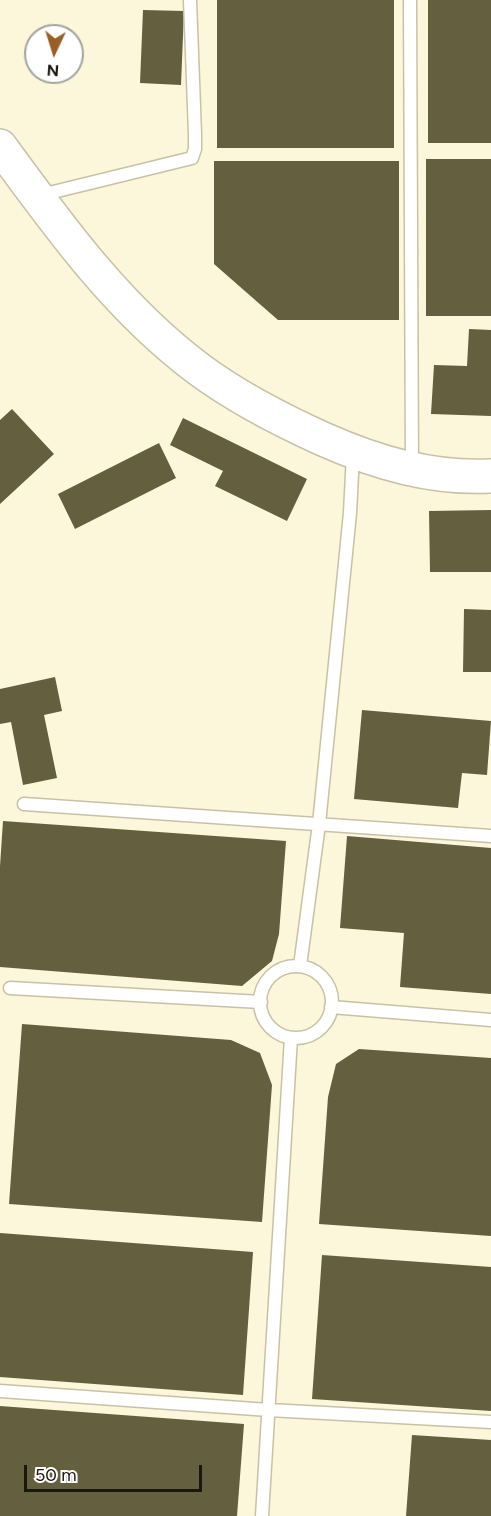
<!DOCTYPE html>
<style>
body{margin:0}
#map{position:relative;width:491px;height:1516px;overflow:hidden;background:#fcf7da;font-family:Figtree,sans-serif}
canvas{display:block}
.north{position:absolute;left:24px;top:24px;width:60px;height:60px;box-sizing:border-box;background:#fff;border:2px solid #a3a39f;border-radius:50%;rotate:184deg;font-size:16px;font-weight:700;line-height:24px;text-align:center;color:#1a180e}
.north::after{content:'';display:block;margin:auto;width:21px;height:27px;background:#9b5e22;clip-path:polygon(50% 0,100% 100%,50% 72%,0 100%)}
.scale{position:absolute;left:24px;top:1465px;width:178px;height:27px;box-sizing:border-box;border:3px solid #1a180e;border-top:0;padding-left:8px;font-size:18px;line-height:21px;white-space:nowrap;color:#1a180e;-webkit-text-stroke:4px #fff;paint-order:stroke}
</style>
<div id="map">
<canvas width="491" height="1516"></canvas>
<div class="north">N</div>
<div class="scale">50 m</div>
</div>
<script>
const ctx = document.querySelector('canvas').getContext('2d');
ctx.lineJoin = 'round';
function fillPath(path, color) { ctx.fillStyle = color; ctx.fill(path, 'evenodd'); }
function strokePath(path, color, width, dash) { ctx.strokeStyle = color; ctx.lineWidth = width; ctx.lineCap = dash ? 'butt' : 'round'; ctx.setLineDash(dash || []); ctx.stroke(path); }
fillPath(new Path2D(`
 M217,0H394V148H217Z
 M428,0H491V143H428Z
 M143,10L184,11L181,85L140,83Z
 M426,159H491V316H426Z
 M214,161H399V320H278L214,264Z
 M469,329L491,330V416L431,414L434,365L467,366Z
 M12,409L54,454L0,504V420Z
 M183,418L307,479L287,521L215,486L223,471L170,445Z
 M159,443L176,478L75,529L58,494Z
 M491,510V572H430L429,511Z
 M464,609L491,610V672H463Z
 M55,677L62,711L44,715L57,778L23,785L11,722L0,724V689Z
 M362,710L491,721L487,775L462,773L458,808L354,799Z
 M3,821L286,841L279,934L272,961L242,986L0,967V866Z
 M347,836L491,848V994L400,987L404,933L340,928Z
 M22,1024L231,1040L260,1053L272,1085L262,1222L9,1204Z
 M359,1049L491,1058V1236L319,1224L328,1097L336,1064Z
 M0,1233L253,1252L243,1395L0,1377Z
 M322,1255L491,1267V1411L312,1399Z
 M0,1406L244,1424L237,1516H0Z
 M412,1435L491,1440V1516H406Z`), '#645f3f');
const service = new Path2D(`
 M410,0L412,467
 M41,195L192,158L195,149V134L190,0
 M24,804L491,836
 M300,966L319,824L350,513L353,454
 M260 1002a36 36 0 1 1 72 0a36 36 0 1 1-72 0Z
 M10,988L261,1002
 M331,1007L491,1020
 M0,1391L269,1410L491,1422
 M262,1516L291,1038`);
const secondary = new Path2D(`
 M0,146C59,227 119,310 200,370C238,398 281,420 323,439C377,463 432,479 491,476`);
strokePath(service, '#c7c2a6', 15);
strokePath(secondary, '#c7c2a6', 36);
strokePath(service, '#fff', 12);
strokePath(secondary, '#fff', 33);
</script>
